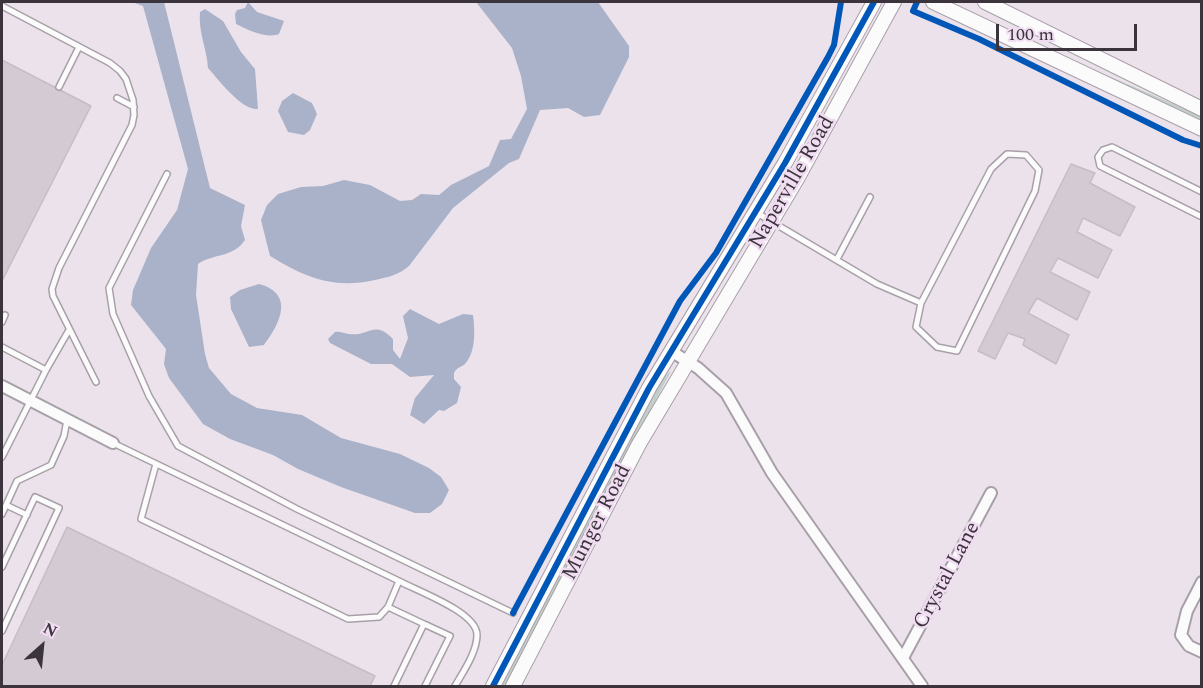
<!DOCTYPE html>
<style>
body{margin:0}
#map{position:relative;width:1203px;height:688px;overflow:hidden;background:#ece2ec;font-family:Spectral,serif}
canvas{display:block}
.frame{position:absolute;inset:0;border:3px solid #3c343c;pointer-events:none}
.north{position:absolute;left:12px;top:616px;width:60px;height:60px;-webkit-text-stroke:4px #f1ddf1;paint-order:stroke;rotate:27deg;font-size:16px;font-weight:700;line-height:24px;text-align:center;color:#3c343c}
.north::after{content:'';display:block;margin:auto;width:21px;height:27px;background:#3c343c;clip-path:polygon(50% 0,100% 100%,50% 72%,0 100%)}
.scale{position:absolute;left:996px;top:24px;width:141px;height:27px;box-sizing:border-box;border:3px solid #3c343c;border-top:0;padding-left:8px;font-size:18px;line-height:21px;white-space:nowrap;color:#3c343c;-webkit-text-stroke:4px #f1ddf1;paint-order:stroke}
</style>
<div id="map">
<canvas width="1203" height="688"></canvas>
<div class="frame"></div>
<div class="north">N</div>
<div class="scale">100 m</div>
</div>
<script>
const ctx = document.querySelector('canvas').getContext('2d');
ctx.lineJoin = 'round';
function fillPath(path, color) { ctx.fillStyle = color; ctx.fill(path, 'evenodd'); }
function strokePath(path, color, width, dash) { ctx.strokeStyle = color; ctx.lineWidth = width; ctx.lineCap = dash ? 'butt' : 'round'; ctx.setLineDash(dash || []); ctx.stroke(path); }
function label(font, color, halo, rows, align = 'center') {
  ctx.font = font + ' Spectral,serif'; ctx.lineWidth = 5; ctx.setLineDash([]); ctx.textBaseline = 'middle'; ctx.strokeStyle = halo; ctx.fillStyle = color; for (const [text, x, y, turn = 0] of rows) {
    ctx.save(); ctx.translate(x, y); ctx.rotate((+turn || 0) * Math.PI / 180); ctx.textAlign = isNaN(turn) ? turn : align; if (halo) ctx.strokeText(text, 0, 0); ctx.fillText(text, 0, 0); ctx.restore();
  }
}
fillPath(new Path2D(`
 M1051,51L1201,116V122Z
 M671,371L507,686H500L661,380Z`), '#c1cec9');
fillPath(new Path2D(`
 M132,2H164L210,188L245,205L241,226L245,240C233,258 214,253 198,264L196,295L205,354L209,368L231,394L257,408L302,415L341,438L400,454L429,468L441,477L449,490L442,504L430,513H415L341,487L298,469L273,455L230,439L203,424L169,378L164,364L166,349L131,305L133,290L151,248L177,210L188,169L143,6Z
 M248,2L257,12L284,21L279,34C266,39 248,30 236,24L235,14L237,10L245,8Z
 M476,2H598L629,46V57L600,115L584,117L568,108L540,110L519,159L509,163L453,208L409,266C399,275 388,277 375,280C333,289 306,278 270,256L261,220L267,205L278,194L301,187L323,186L344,180L370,185L400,201L412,200L421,194L439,195L451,185L489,166L500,140L511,139L527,109L521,76L512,48Z
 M205,9L223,21L241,52L255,69L258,109C242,111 218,79 208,68C207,49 198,32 200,12Z
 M293,93L312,103L317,114L310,130L304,135L288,132L278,111L282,101Z
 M259,284C296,294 279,325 264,345L249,347L231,309L230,297L240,290Z
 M410,309L439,324L463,314L473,315C475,330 476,352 465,364C460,368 457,367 454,373V379L461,387L457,403L444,411L439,410L424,424L410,415L415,398L434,375L410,377L392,364H371L330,343L328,339L335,332C341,331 344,334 349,334C369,337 374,319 393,339V350L400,359L408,338L403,316Z`), '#a9b2c8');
const building = new Path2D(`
 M2,60L91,106L2,281Z
 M1071,164L1095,173L1090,183L1135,207L1120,236L1083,218L1077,232L1112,250L1098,278L1058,258L1050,272L1090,292L1077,320L1037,298L1028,313L1069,335L1056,364L1023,345L1025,339L1008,333L995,359L978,351Z
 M67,527L375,676L370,686H2V665Z`);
fillPath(building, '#d3cad3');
strokePath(building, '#c5bdc5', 1.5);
const service = new Path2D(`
 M2,6L110,63L120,71L126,79L133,100L134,115L132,125L59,268L52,289L53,296L96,382
 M59,87L79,47
 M117,98L134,107
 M167,174L109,288L113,314L149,396L178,446L297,509L513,613
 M1202,192L1112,147L1103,150L1098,157L1100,166L1202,217
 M757,213L877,284L921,303L991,169L1007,154L1026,155L1039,170L1035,191L957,351L937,347L916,327L921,303
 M837,259L870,197
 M2,322L5,315
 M2,347L46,370L69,330
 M113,443L399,581
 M2,457L46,370
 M156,464L141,519L348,619L379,617L388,607
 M6,505L27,515
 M2,514L17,481L51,465L64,436L67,420
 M2,567L35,497L59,508L2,631
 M424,624L388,607L399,581C417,591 477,612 477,635C477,652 463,672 455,686
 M394,686L424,624L450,636L425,686`);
const minor = new Path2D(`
 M671,351L698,368L726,393L772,473L922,686
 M2,386L113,443
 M1202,582L1187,611L1181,635L1189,646L1202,652
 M903,658L991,493`);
const tertiary = new Path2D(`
 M933,2L1202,129
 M985,2L1202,109
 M493,686L649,388L785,163L874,2
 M513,686L639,444L797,179L894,2`);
strokePath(service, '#a8a0a8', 8);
strokePath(minor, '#a8a0a8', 14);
strokePath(tertiary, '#a8a0a8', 16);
strokePath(service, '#fcfbfc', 5);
strokePath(minor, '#fcfbfc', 10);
strokePath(tertiary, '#fcfbfc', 14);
strokePath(new Path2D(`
 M917,2L913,11L979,39L1183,140L1202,146
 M513,613L680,301L716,253L828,57L834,45L841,2
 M493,686L649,388L785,163L874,2`), '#0057b8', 6);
label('21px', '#3c343c', '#f1ddf1', [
 ["Naperville Road",793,183,-60],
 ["Munger Road",598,523,-63],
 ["Crystal Lane",948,576,-62]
]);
</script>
